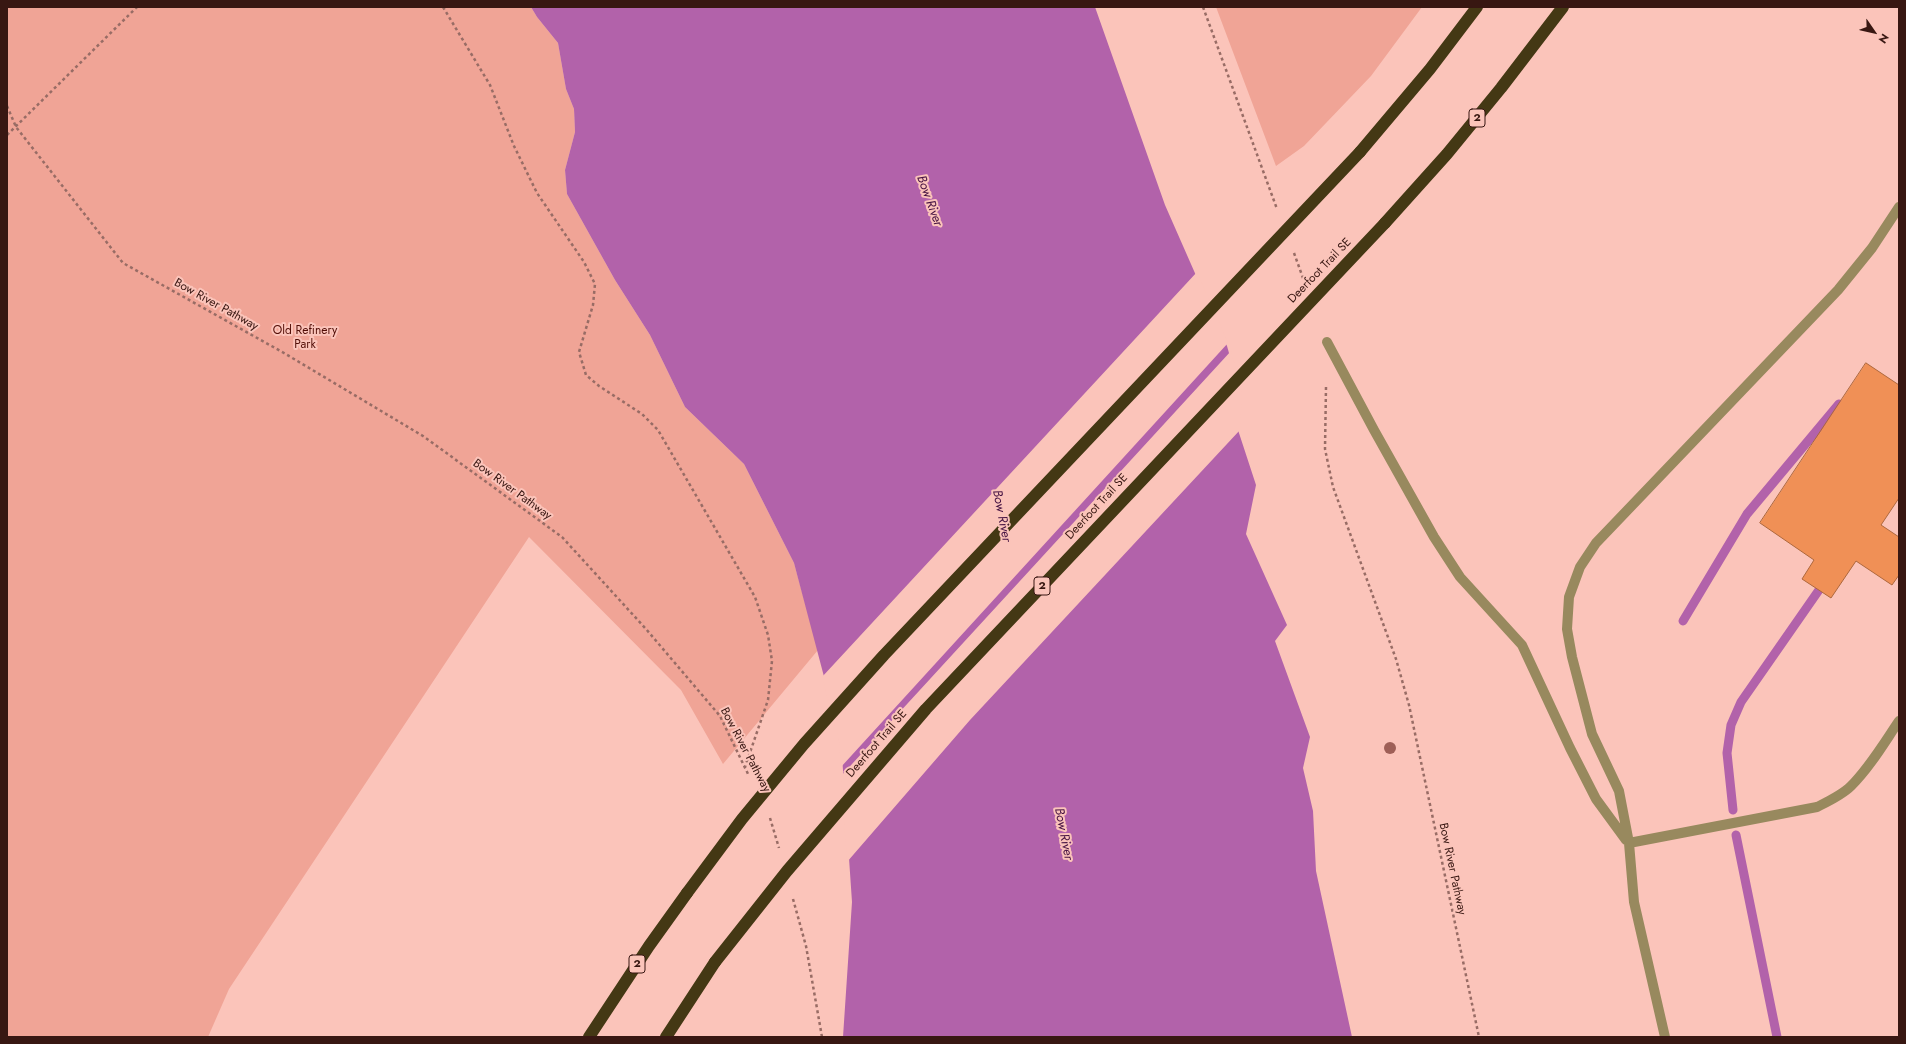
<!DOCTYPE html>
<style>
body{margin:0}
#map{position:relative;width:1906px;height:1044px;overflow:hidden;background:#fbc4ba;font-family:Jost,sans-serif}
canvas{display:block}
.frame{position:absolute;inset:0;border:8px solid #381712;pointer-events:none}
.north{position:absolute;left:1854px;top:12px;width:40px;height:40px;-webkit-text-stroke:3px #fbc4ba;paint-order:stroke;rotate:124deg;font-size:11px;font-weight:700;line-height:16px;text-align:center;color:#381712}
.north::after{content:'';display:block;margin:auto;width:14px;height:18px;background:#381712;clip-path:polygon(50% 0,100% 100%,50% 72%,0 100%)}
</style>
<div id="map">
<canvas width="1906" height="1044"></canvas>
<div class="frame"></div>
<div class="north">N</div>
</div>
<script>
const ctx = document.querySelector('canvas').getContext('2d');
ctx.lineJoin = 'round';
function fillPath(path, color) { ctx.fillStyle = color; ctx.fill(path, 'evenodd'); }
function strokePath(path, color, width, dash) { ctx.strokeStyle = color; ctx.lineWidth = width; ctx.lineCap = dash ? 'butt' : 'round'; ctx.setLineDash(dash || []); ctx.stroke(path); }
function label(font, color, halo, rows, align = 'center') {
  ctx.font = font + ' Jost,sans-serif'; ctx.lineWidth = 4; ctx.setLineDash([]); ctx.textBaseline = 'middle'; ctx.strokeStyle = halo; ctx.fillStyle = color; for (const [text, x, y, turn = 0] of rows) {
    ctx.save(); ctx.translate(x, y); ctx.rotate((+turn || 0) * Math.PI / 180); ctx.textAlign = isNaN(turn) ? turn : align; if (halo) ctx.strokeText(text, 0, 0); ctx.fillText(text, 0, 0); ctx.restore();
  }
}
fillPath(new Path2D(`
 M7,7H531L537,17L558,43L566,89L574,109L575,132L565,170L567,194L615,280L650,335L685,407L744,464L794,563L818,650L723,764L681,690L529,537L229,989L208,1037H7Z
 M1216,7H1422L1371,76L1304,146L1276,166Z`), '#f0a496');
fillPath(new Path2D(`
 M531,7H1095L1165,205L1227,346L1240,392L1238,430L1256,485L1246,534L1287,625L1275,641L1310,737L1303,768L1313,811L1316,871L1352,1037H843L852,902L841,741L794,563L744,464L685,407L650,335L615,280L567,194L565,170L575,132L574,109L566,89L558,43L537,17Z`), '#b262aa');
fillPath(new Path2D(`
 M1197,272L1228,343L841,767L839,741L822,677Z
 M1231,351L1242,392L1240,430L970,720L847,862L841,776Z`), '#fbc4ba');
strokePath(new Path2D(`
 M1683,621L1747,514L1839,404
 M1733,810L1727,753L1731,725L1741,702L1819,590
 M1736,835L1777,1037`), '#b262aa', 9);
const building = new Path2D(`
 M1866,363L1899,385V498L1881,525L1899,537V575L1892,585L1856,561L1831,598L1802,579L1814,560L1760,523Z`);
fillPath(building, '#f09056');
strokePath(building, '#ad673c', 1);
strokePath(new Path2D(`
 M443,7L490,85L514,146L537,193L584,262L595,284L593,305L579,352L586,375L599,386L642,414L658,430L755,597L768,635L772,661L768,700L745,767
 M1203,7L1277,209
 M7,106L16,127L123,263L284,353L423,436L562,537L646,629L720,716L749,776
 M7,135L137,7
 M1294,253L1303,278
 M1326,387L1325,449L1333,487L1396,659L1409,705L1479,1037
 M770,818L779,848
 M793,899L806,946L822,1037`), '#986c65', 2.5, [3, 3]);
strokePath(new Path2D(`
 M1327,342L1374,430L1434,537L1460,577L1522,645L1570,748L1596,799L1626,840
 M1629,843L1817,807C1829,801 1842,795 1851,786C1870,767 1884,743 1899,721
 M1665,1037L1634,902L1629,843L1619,791L1592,734L1572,657L1567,629L1569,597L1580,567L1596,543L1838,290L1872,248L1899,207`), '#98895e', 10);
strokePath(new Path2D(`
 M1360,152L1430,69L1477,7
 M1385,223L1447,154L1501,88L1563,7
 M589,1037L649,946L687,893
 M666,1037L715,962`), '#443814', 12);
strokePath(new Path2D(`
 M687,893L742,819L804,744L884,655L1360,152
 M715,962L787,871L926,709L1385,223`), '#443814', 12);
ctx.fillStyle = '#9e5f57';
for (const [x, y] of [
 [1390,748]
]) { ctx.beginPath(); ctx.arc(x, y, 6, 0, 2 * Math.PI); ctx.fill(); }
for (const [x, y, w] of [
 [1477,118,16],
 [1042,586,16],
 [637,964,16]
]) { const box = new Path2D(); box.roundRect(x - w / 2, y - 9, w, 18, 3); ctx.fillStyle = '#fbc4ba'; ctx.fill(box); strokePath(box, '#381712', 1); }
label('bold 11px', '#381712', null, [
 ["2",1477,118],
 ["2",1042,586],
 ["2",637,964]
]);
label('12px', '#381712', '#fbc4ba', [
 ["Deerfoot Trail SE",1320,271,-46],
 ["Bow River Pathway",216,305,29],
 ["Bow River Pathway",512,490,36],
 ["Deerfoot Trail SE",1097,507,-47],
 ["Deerfoot Trail SE",877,744,-49],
 ["Bow River Pathway",745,750,62],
 ["Bow River Pathway",1452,869,78]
]);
label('12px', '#510d06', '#fbc4ba', [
 ["Old Refinery",305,331],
 ["Park",305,345]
]);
label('italic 13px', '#431040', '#fbc4ba', [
 ["Bow River",929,201,70],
 ["Bow River",1001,516,79],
 ["Bow River",1063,834,79]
]);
</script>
